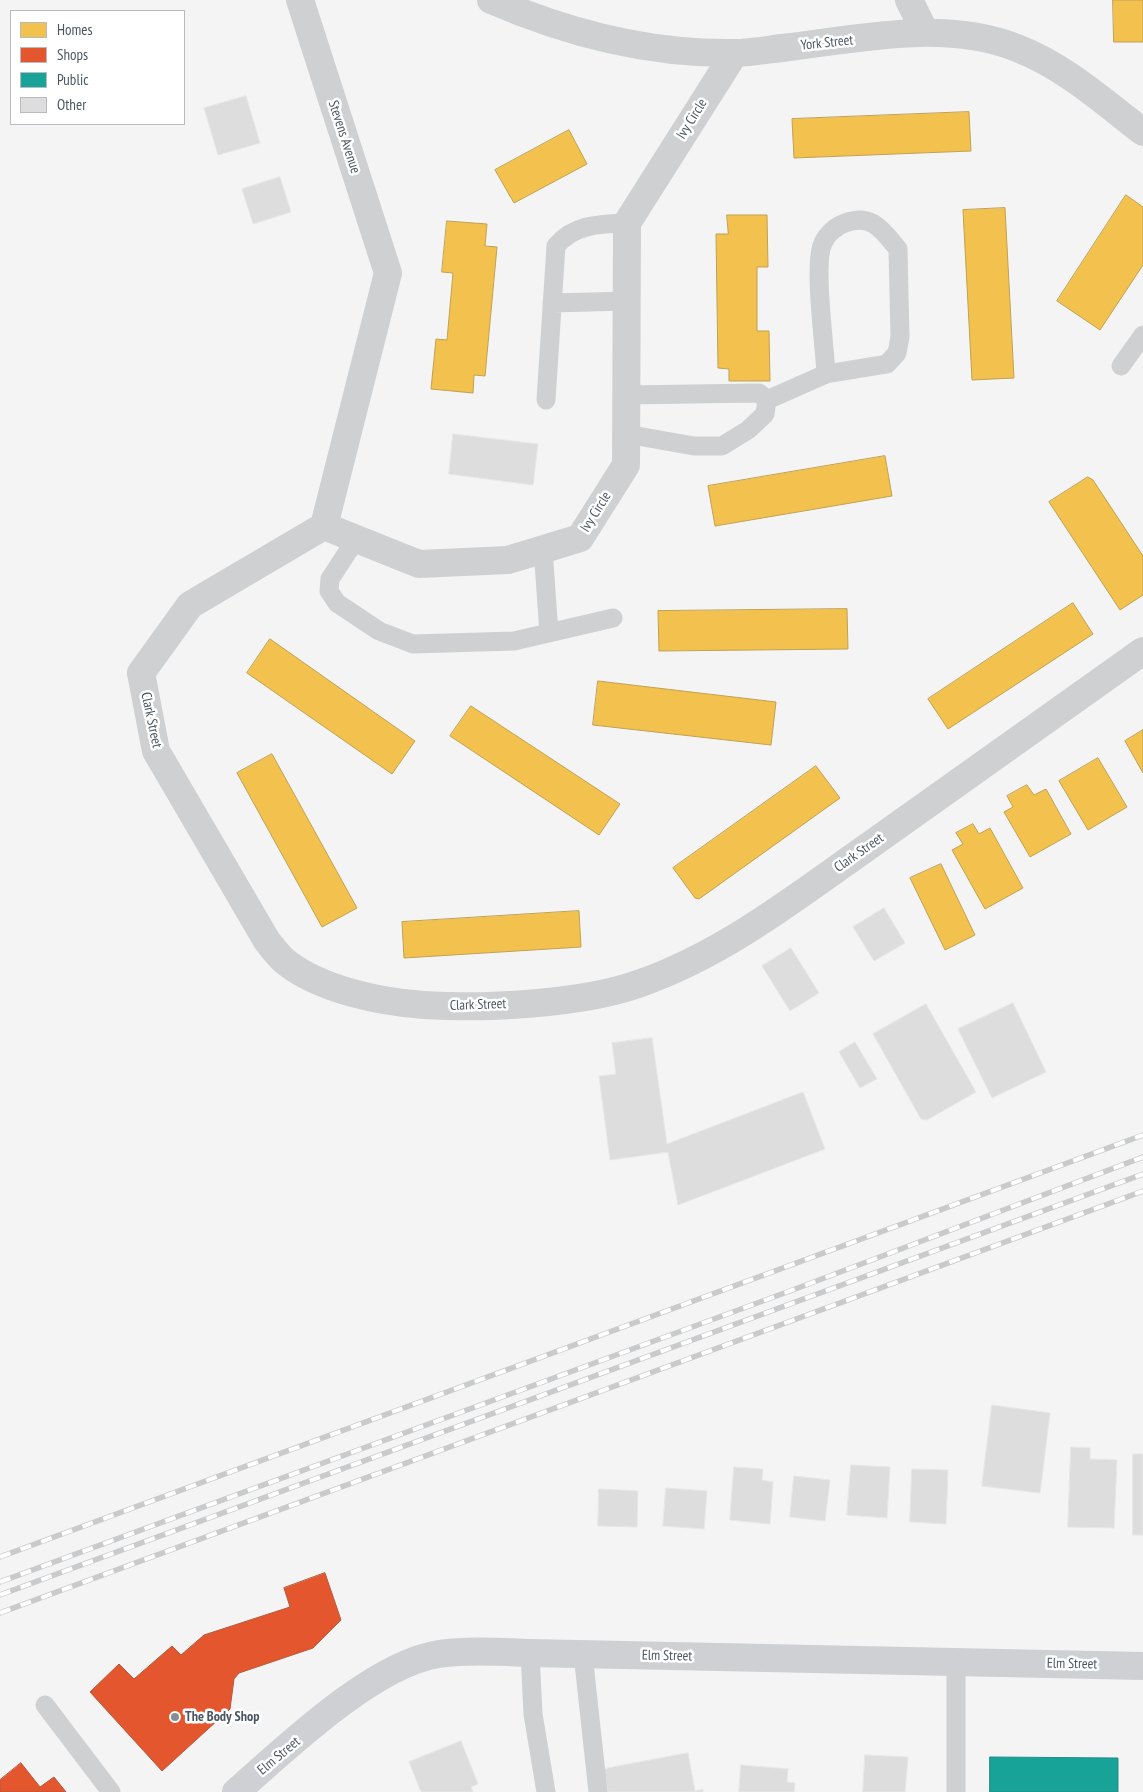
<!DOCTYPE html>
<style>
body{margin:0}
#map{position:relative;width:1143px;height:1792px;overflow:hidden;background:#f4f4f4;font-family:"PT Sans Narrow",sans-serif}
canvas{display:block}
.legend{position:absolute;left:10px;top:10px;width:175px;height:115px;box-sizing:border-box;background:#fff;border:1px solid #b7bbc0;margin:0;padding:6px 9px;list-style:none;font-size:15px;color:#4a5661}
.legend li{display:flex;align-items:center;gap:10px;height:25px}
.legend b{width:25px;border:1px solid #b7bbc0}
</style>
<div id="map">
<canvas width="1143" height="1792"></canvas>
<ul class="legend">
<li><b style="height:14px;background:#f2c14e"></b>Homes</li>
<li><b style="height:14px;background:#e4572e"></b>Shops</li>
<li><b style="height:14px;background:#17a398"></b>Public</li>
<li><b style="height:14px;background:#ddddde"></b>Other</li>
</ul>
</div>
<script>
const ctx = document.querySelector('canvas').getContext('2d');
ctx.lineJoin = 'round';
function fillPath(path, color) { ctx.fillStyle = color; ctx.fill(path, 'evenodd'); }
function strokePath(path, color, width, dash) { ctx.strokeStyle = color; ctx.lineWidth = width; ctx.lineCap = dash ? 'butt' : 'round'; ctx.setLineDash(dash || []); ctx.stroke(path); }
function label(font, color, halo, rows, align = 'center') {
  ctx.font = font + ' "PT Sans Narrow",sans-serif'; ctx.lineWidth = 5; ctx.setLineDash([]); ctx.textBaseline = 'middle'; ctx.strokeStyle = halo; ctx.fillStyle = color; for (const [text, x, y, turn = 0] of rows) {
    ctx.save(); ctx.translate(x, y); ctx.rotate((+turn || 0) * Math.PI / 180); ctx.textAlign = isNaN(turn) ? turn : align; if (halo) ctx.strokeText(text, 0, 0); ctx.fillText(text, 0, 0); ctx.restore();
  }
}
const homes = new Path2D(`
 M1113,0H1143V42H1114Z
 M969,112L971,151L794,158L792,119Z
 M569,130L587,164L514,203L495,170Z
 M1126,195L1143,207V265L1100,330L1057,301Z
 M1005,208L1014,378L972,380L963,210Z
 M727,215H767L768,267H757V331H769L770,381H729V369L718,368L716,234H728Z
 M447,221L487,224L485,246L497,247L485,376L474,375L473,393L431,389L436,339L447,340L453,273L442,272Z
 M885,456L892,496L715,526L708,486Z
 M1088,477L1093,480L1143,556V595L1120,610L1049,502Z
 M1073,603L1093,634L948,729L928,699Z
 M847,609L848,649L659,651L658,611Z
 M270,639L415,741L392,774L247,673Z
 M598,681L776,702L771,745L593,725Z
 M471,706L620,804L599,835L450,736Z
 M1143,730V773L1125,741Z
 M272,754L357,908L322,927L237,773Z
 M1098,758L1127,807L1088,830L1059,781Z
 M816,766L840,798L699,899L695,898L673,868Z
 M1027,785L1034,795L1046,789L1071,834L1030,857L1004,812L1013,807L1007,796Z
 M973,824L979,834L990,828L1023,888L985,909L952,850L963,844L956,833Z
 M941,864L975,935L945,950L910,878Z
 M579,911L581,947L404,958L402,922Z`);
fillPath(homes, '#f2c14e');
strokePath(homes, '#c0a154', 1);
const shops = new Path2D(`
 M325,1573L341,1620L313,1648L239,1673L234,1679L230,1709L162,1771L90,1692L119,1664L134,1679L172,1646L181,1655L204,1635L290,1607L284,1588Z
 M21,1763L40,1787L54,1777L66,1792H0V1780Z`);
fillPath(shops, '#e4572e');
strokePath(shops, '#b6573d', 1);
const public = new Path2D(`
 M990,1757L1118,1758V1792H990Z`);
fillPath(public, '#17a398');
strokePath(public, '#268c88', 1);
const building = new Path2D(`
 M246,96L260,143L218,155L204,108Z
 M280,177L291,212L253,224L242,189Z
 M453,434L538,444L533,485L449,474Z
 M884,908L905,943L874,961L853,927Z
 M791,948L819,993L790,1011L762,966Z
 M1013,1003L1046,1072L992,1098L958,1029Z
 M926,1004L976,1092L927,1120L921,1119L873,1034Z
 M652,1038L667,1144L803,1092L825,1149L678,1205L668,1152L610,1160L599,1076L616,1074L612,1043Z
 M855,1042L877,1079L860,1088L839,1052Z
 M992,1405L1050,1413L1040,1493L982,1486Z
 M1071,1447L1090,1448V1459L1117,1460L1114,1528L1068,1527Z
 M1133,1454H1143V1535H1133Z
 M851,1465L890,1467L887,1518L847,1515Z
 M734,1467L763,1469L762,1480L773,1482L770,1524L730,1520Z
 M912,1469L948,1470L946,1524L910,1522Z
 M794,1476L830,1480L825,1521L790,1517Z
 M666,1488L707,1491L704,1529L663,1526Z
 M599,1489L638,1491L637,1527L598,1526Z
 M461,1741L478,1784L471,1787L473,1792H421L409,1762Z
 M688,1753L695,1791L703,1789V1792H608L604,1769Z
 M865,1755L908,1757L905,1792H863Z
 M741,1765L788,1769L787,1782L795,1783L794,1792H739Z`);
fillPath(building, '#ddddde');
strokePath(building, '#e5e6e7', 1);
strokePath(new Path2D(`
 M552,303L627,301
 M1121,366L1143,335
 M546,400L556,246C574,224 600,224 627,223
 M767,400L826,374L887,364L897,353L900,337L898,249C882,230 872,213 845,223C836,226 827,234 823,243C813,263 825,348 826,374
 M626,434L694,446H722L748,430L765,414L767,400L759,393L626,395
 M356,539L330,579L329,591L337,603L379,631L413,644L514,641L613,618
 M543,549L549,633
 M530,1653L533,1714L546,1792
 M583,1654L598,1792
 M956,1662V1792
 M45,1705L111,1792`), '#ced0d2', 19);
strokePath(new Path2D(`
 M300,0L388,273L324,526L419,564L508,560L580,538L626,465L627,223L734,54
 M491,0C567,33 649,54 733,53C749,53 766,50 782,48C858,39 943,19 1017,48C1064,66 1104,102 1143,132
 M909,0L925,32
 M324,526L190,605L141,673L156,751L267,941C273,948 279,957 287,963C322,990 381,1002 424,1005C484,1009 581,1004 638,984C725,954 799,895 873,843C963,779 1053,715 1143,651`), '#ced0d2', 28);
strokePath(new Path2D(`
 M236,1792C286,1748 373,1664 439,1654C469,1650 500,1652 530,1653L1143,1666`), '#ced0d4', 28);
const rail = new Path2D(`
 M0,1557L1143,1135
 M0,1582L798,1288L1143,1157
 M0,1595L1143,1174
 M0,1613L1143,1191`);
strokePath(rail, '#c9cacc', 5.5);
strokePath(rail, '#fff', 4, [11]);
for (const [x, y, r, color] of [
 [175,1717,5,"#868d94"]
]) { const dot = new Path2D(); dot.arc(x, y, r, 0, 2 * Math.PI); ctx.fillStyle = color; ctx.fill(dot); strokePath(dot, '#fff', 2); }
label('14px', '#4a5661', '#fff', [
 ["York Street",827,43,-6],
 ["Ivy Circle",692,119,-58],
 ["Stevens Avenue",344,137,72],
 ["Ivy Circle",596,512,-58],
 ["Clark Street",151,720,78],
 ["Clark Street",859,853,-35],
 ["Clark Street",478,1005,-2],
 ["Elm Street",667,1656,1],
 ["Elm Street",1072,1664,1],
 ["Elm Street",279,1756,-40]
]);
label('bold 14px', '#4a5661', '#fff', [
 ["The Body Shop",185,1717]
], 'left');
</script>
